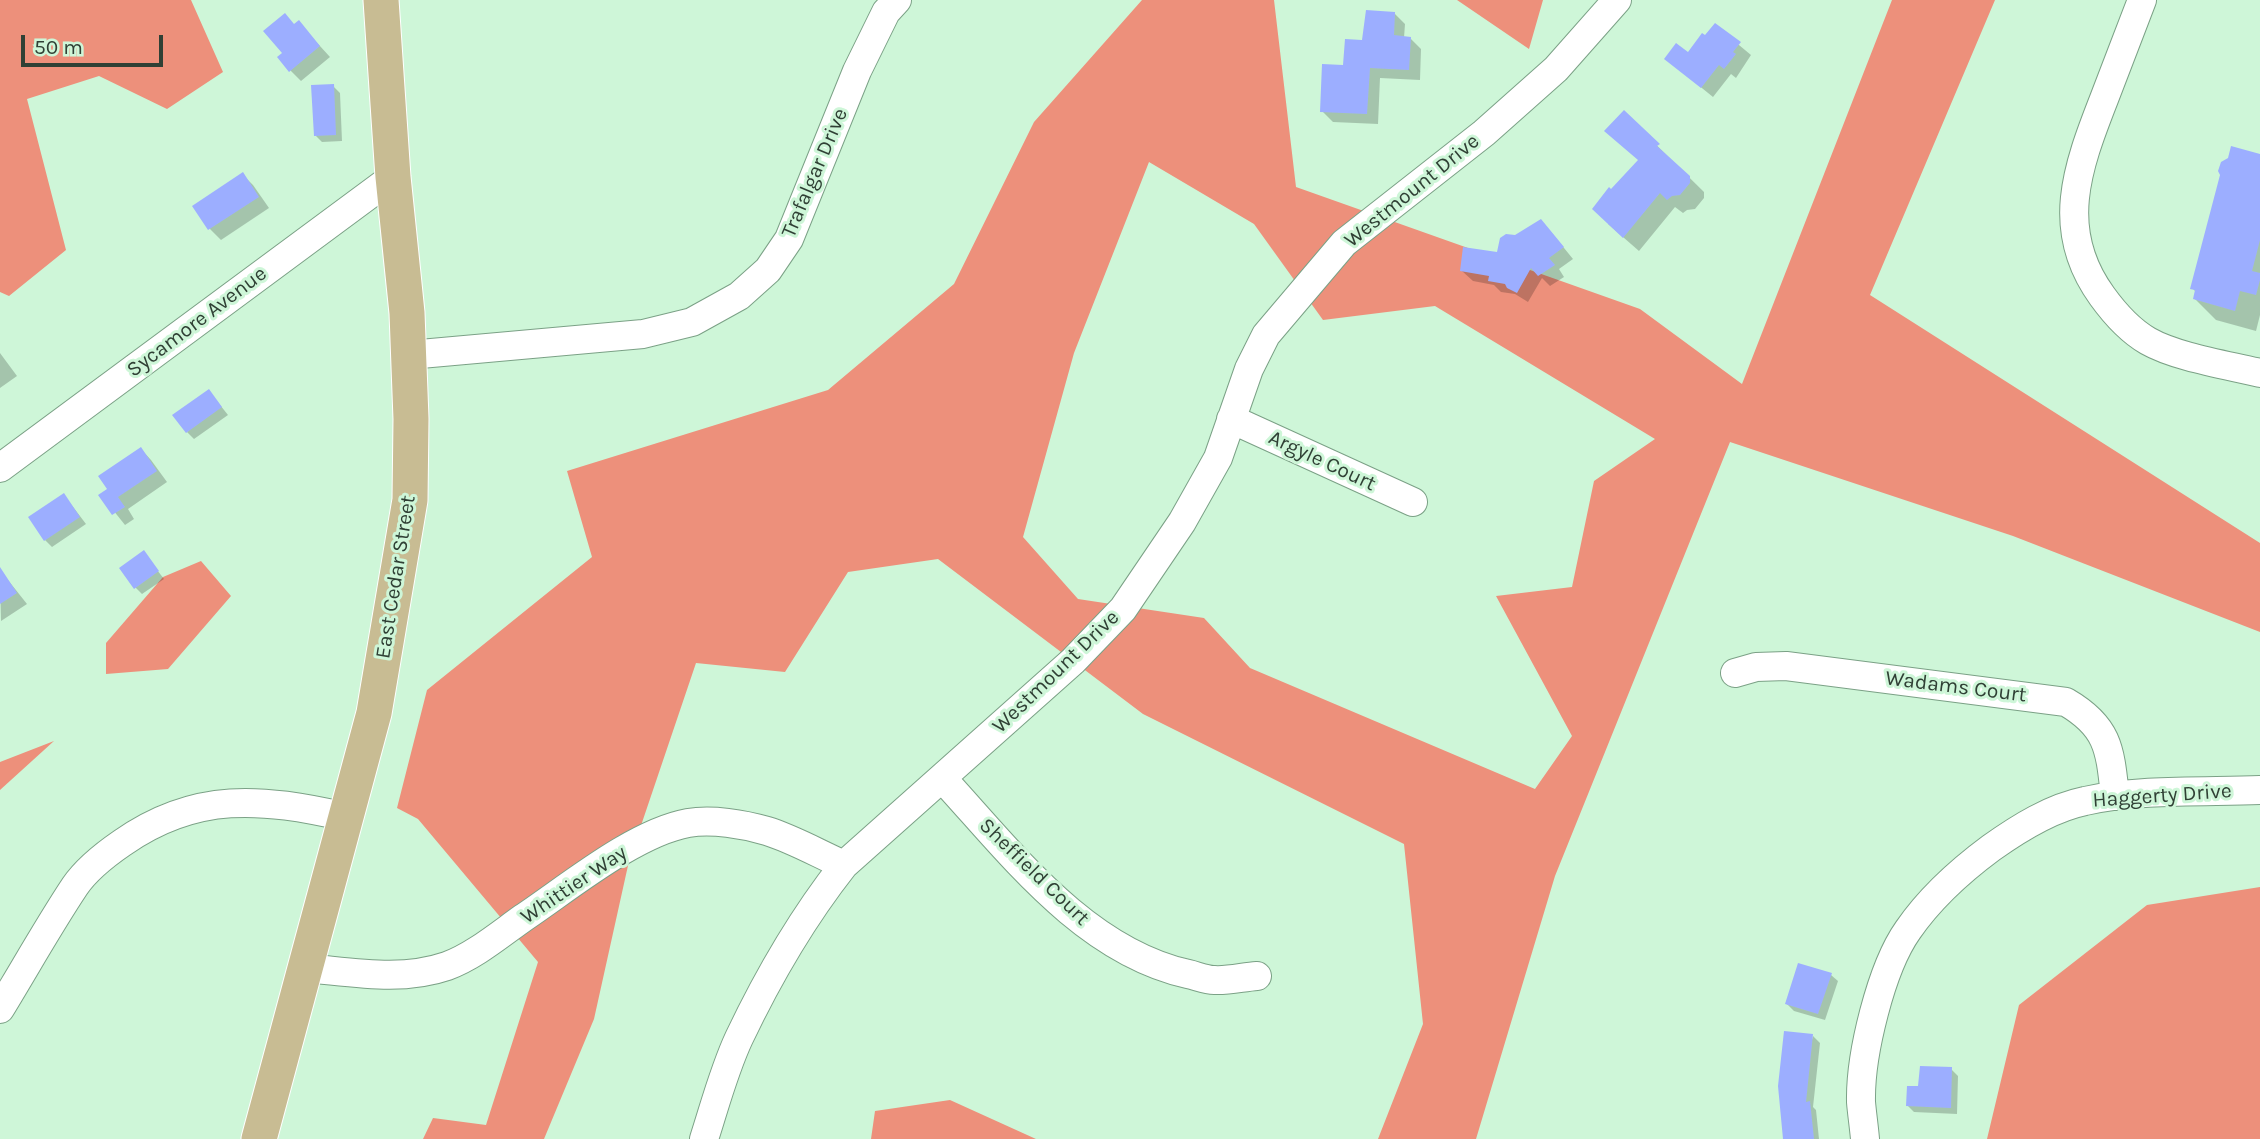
<!DOCTYPE html>
<style>
body{margin:0}
#map{position:relative;width:2260px;height:1139px;overflow:hidden;background:#cef6d8;font-family:Karla,sans-serif}
canvas{display:block}
.scale{position:absolute;left:21px;top:35px;width:142px;height:32px;box-sizing:border-box;border:4px solid #304035;border-top:0;padding-left:9px;font-size:21px;line-height:24px;white-space:nowrap;color:#304035;-webkit-text-stroke:5px #cef6d8;paint-order:stroke}
</style>
<div id="map">
<canvas width="2260" height="1139"></canvas>
<div class="scale">50 m</div>
</div>
<script>
const ctx = document.querySelector('canvas').getContext('2d');
ctx.lineJoin = 'round';
function fillPath(path, color) { ctx.fillStyle = color; ctx.fill(path, 'evenodd'); }
function strokePath(path, color, width, dash) { ctx.strokeStyle = color; ctx.lineWidth = width; ctx.lineCap = dash ? 'butt' : 'round'; ctx.setLineDash(dash || []); ctx.stroke(path); }
function label(font, color, halo, rows, align = 'center') {
  ctx.font = font + ' Karla,sans-serif'; ctx.lineWidth = 6; ctx.setLineDash([]); ctx.textBaseline = 'middle'; ctx.strokeStyle = halo; ctx.fillStyle = color; for (const [text, x, y, turn = 0] of rows) {
    ctx.save(); ctx.translate(x, y); ctx.rotate((+turn || 0) * Math.PI / 180); ctx.textAlign = isNaN(turn) ? turn : align; if (halo) ctx.strokeText(text, 0, 0); ctx.fillText(text, 0, 0); ctx.restore();
  }
}
fillPath(new Path2D(`
 M0,0H191L223,72L167,109L99,76L27,99L66,250L9,296L0,292Z
 M1142,0H1274L1296,187L1640,309L1742,384L1892,0H1995L1870,295L2260,543V632L2013,536L1730,442L1555,876L1476,1139H1378L1423,1024L1404,844L1143,714L938,559L848,572L785,672L696,663L629,861L594,1019L544,1139H423L433,1118L486,1125L538,962L418,819L397,808L427,690L592,557L567,471L828,390L954,284L1034,122ZM1149,162L1254,224L1323,320L1435,306L1655,439L1594,481L1572,587L1496,596L1572,736L1535,789L1250,668L1204,618L1078,599L1023,537L1074,353Z
 M1457,0H1543L1529,49Z
 M201,561L231,596L168,669L106,674V643L163,577Z
 M54,741L0,790V762Z
 M2260,887V1139H1987L2019,1005L2147,905Z
 M950,1100L1036,1139H871L875,1111Z`), '#ed907b');
fillPath(new Path2D(`
 M1394,13L1405,24L1404,38H1410L1421,49L1420,80L1380,78L1378,124L1333,122L1322,111L1345,67L1363,41Z
 M299,23L330,57L301,81L290,70L284,53L295,26Z
 M1715,25L1751,55L1736,78L1731,74L1713,97L1666,59L1688,54Z
 M333,86L340,93L342,141L322,142L315,135Z
 M1624,113L1704,192V198L1695,209L1687,210L1683,213L1675,207L1639,251L1608,224L1611,192L1639,161Z
 M2260,156V315L2256,331L2216,320L2195,299L2196,292L2192,288Z
 M242,174L253,185L269,208L221,240L210,229L194,206Z
 M1551,232L1573,259L1559,269L1564,277L1550,286L1542,278L1528,302L1515,294L1501,292L1494,285L1473,281L1462,271L1498,254L1515,237Z
 M0,353L17,376L0,388Z
 M209,391L228,415L194,439L187,432Z
 M141,449L151,460L167,482L128,509L134,519L125,525L101,495L109,489Z
 M64,495L86,524L52,547L45,540Z
 M144,553L164,579L142,594L135,587Z
 M4,575L27,604L1,621L0,578Z
 M1831,975L1838,981L1825,1020L1794,1011L1787,1004Z
 M1813,1036L1820,1043L1813,1107L1816,1110L1819,1139H1785Z
 M1951,1069L1958,1076L1957,1114L1914,1112L1907,1105L1920,1088Z`), '#0003');
fillPath(new Path2D(`
 M1366,10L1395,12L1394,35L1411,37L1409,70L1370,68L1367,114L1320,112L1322,64L1343,65L1345,39L1362,40Z
 M285,13L294,24L299,20L320,46L289,72L277,57L282,53L263,31Z
 M1715,23L1741,42L1733,52L1736,54L1724,69L1719,65L1701,88L1664,59L1676,43L1688,52L1702,33L1705,35Z
 M334,84L336,135L314,136L311,85Z
 M1624,110L1660,144L1657,146L1690,176V183L1680,195L1672,196L1667,200L1660,193L1623,238L1592,209L1609,187L1611,189L1638,160L1604,131Z
 M2231,146L2260,154V240L2252,271L2260,273V280L2256,295L2240,291L2235,311L2193,299L2195,290L2190,289L2220,175L2218,171L2221,162L2228,158Z
 M243,172L259,197L208,230L192,206Z
 M1541,219L1564,247L1549,258L1555,265L1538,276L1531,268L1517,293L1507,288L1505,284L1488,281L1489,276L1460,271L1463,247L1497,252L1500,238L1506,234L1515,235Z
 M209,389L222,407L186,433L172,415Z
 M141,447L157,471L118,497L125,507L112,515L98,495L107,489L98,476Z
 M64,493L80,517L44,541L28,517Z
 M144,550L159,571L134,589L119,568Z
 M0,567L17,593L0,604Z
 M1798,963L1832,973L1818,1014L1785,1004Z
 M1784,1031L1813,1034L1806,1102L1810,1101L1814,1139H1783L1778,1086Z
 M1920,1066L1952,1067L1951,1108L1906,1106L1907,1086H1918Z`), '#9caeff');
const minor = new Path2D(`
 M2142,0C2129,33 2117,66 2104,99C2077,168 2054,230 2102,296C2115,314 2129,330 2148,341C2176,357 2227,365 2260,373
 M409,355L643,334L692,322L739,296L768,270L789,239L857,71L886,12L897,0
 M1231,419L1413,502
 M0,468L393,177
 M1735,673L1756,667L1786,666L2066,702C2109,727 2110,750 2115,796
 M942,778C1011,853 1084,951 1188,974C1197,976 1206,980 1214,980C1228,981 1243,977 1257,976
 M305,968C352,972 401,982 447,966C474,956 499,935 523,918C568,888 634,833 688,823C712,819 743,824 767,831C793,839 819,854 844,865
 M0,1009C25,968 49,925 75,886C86,870 106,854 122,843C196,791 262,798 346,817
 M704,1139C715,1105 724,1070 739,1038C768,977 803,917 844,865L1073,661L1123,609L1182,522L1218,458L1249,369L1266,335L1344,243L1484,133L1556,69L1617,0
 M1865,1139C1864,1127 1862,1114 1861,1102C1860,1055 1881,968 1908,930C1930,898 1960,871 1991,848C2019,828 2051,808 2085,801C2137,789 2206,792 2260,790`);
const major = new Path2D(`
 M259,1139L374,713L410,500L411,419L407,313L393,177L381,0`);
strokePath(minor, '#7ba186', 30);
strokePath(major, '#fff', 37);
strokePath(minor, '#fff', 28);
strokePath(major, '#c8bc93', 35);
label('21px', '#304035', '#cef6d8', [
 ["Trafalgar Drive",815,173,-67],
 ["Westmount Drive",1412,191,-39],
 ["Sycamore Avenue",197,322,-37],
 ["Argyle Court",1322,461,25],
 ["East Cedar Street",396,577,-81],
 ["Westmount Drive",1056,672,-44],
 ["Wadams Court",1956,687,7],
 ["Haggerty Drive",2162,796,-4],
 ["Sheffield Court",1034,872,44],
 ["Whittier Way",574,885,-34]
]);
</script>
